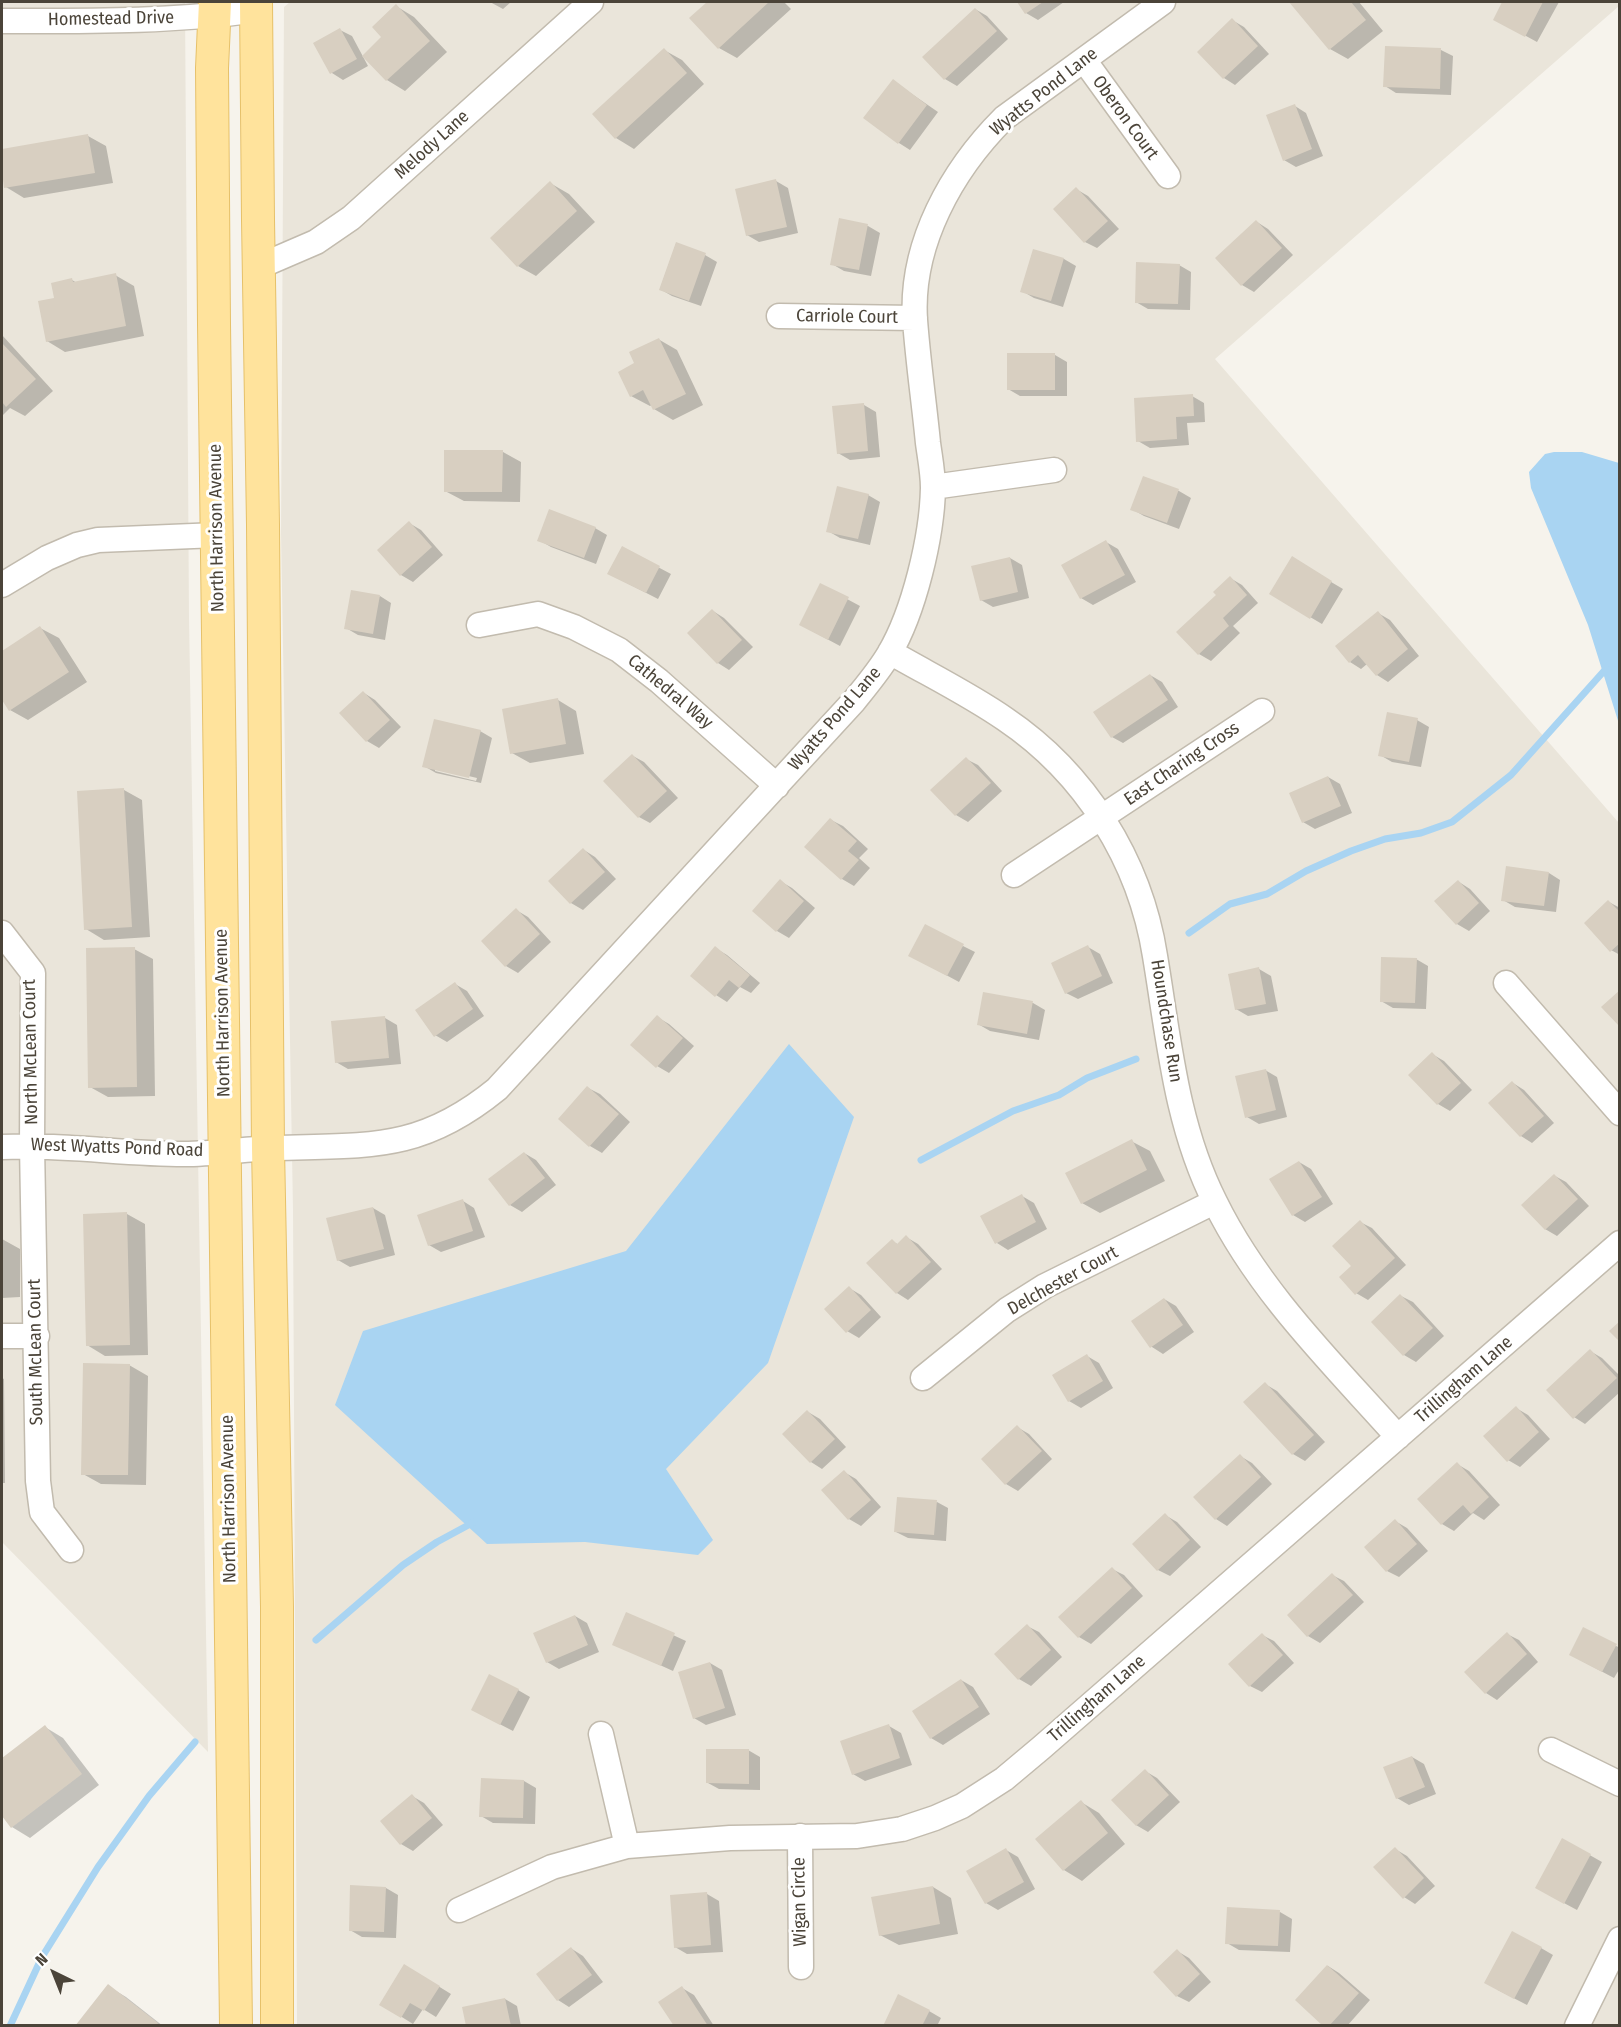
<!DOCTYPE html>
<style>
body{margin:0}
#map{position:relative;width:1621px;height:2027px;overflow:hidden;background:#f6f3ec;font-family:"Fira Sans Condensed",sans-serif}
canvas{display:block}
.frame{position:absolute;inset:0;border:3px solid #4b4439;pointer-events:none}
.north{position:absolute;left:24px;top:1943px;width:60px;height:60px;-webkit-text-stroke:4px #fff;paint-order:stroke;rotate:317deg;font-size:16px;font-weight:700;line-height:24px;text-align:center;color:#4b4439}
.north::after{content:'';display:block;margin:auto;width:21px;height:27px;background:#4b4439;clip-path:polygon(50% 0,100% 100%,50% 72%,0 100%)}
</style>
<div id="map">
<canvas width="1621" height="2027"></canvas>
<div class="frame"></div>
<div class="north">N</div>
</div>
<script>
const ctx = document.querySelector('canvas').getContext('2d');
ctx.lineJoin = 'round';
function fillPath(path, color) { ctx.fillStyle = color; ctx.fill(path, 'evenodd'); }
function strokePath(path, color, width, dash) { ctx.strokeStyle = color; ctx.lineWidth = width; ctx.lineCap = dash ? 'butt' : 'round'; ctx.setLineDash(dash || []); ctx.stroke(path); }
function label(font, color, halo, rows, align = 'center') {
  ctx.font = font + ' "Fira Sans Condensed",sans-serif'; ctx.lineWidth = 6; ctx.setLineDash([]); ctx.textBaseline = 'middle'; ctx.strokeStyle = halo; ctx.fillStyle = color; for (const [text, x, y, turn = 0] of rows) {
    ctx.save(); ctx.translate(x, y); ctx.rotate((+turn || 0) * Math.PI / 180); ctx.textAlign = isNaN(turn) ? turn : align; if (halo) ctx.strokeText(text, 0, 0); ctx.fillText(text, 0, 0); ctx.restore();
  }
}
fillPath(new Path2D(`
 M2,2H185L189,618L208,1752L2,1542Z
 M290,2H1619V6L1215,359L1619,823V2025H297L293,1210L281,533L284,7Z`), '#eae5da');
fillPath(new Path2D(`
 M1554,452H1582L1619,463V724L1588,625L1531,488L1529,472L1545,454Z
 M789,1044L854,1117L768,1363L666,1469L713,1540L698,1555L585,1542L487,1544L335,1405L363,1331L626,1251Z`), '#a9d4f2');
fillPath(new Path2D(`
 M490,2H511L503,9Z
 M709,2H784L791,9L737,58L719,48L691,18Z
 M1018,2H1064L1038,20L1026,13Z
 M1291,2H1359L1383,31L1348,59L1330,49Z
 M1504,2H1559L1537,42L1495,19Z
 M396,6L414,17L447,52L405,91L387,80L364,56L383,38Z
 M975,9L987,16L1008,39L957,86L945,79L924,57Z
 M1232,20L1244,27L1269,54L1235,85L1224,78Z
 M340,30L352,36L368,66L343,80L332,73L315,43Z
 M1386,48L1441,50L1453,56L1451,95L1396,93L1385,86Z
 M664,50L682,60L704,84L634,149L616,138L594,114Z
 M893,81L938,112L910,150L899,143Z
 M1295,106L1306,113L1323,156L1296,167L1284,160Z
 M88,136L106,146L113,183L24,198L6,187L2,150Z
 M776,181L788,188L798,233L759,242L747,235Z
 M550,183L569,194L595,222L536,276L518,266Z
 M1076,189L1088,196L1119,229L1097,248L1085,242Z
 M840,220L868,226L880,233L871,276L844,271L832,264Z
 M1257,222L1268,229L1293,255L1254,292L1242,285L1218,258Z
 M676,244L705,255L717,262L701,306L672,296L660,289Z
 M1034,250L1064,259L1076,266L1063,307L1034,298L1022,291Z
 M1179,265L1191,272L1190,310L1148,309L1136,302Z
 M115,275L134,286L144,336L65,352L47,341L56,299L72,280L77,283Z
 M2,335L53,391L25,416L10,408L2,416Z
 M658,339L677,350L703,405L673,420L654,409L652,405L650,406L631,396L636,364Z
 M1009,355H1055L1067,362V396H1020L1008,389Z
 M1192,396L1204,403L1205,422L1187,423L1189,445L1150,448L1138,441Z
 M864,405L876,412L880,457L850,460L838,453Z
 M503,452L521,462L520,502L464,501L445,491Z
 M1144,478L1179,491L1191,498L1179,529L1144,516L1132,509Z
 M868,495L880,502L870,545L840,538L828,531Z
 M409,523L421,530L443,555L413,582L401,575L379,550Z
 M595,528L607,535L596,564L551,547L539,540Z
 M1106,542L1118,549L1136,582L1093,605L1081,598Z
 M622,548L671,574L658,599L621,580Z
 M1010,558L1022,565L1029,598L993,607L981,600Z
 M1292,559L1343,589L1322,624L1271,594Z
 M1230,578L1242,585L1258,603L1233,626L1240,633L1211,661L1199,654L1218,595Z
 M821,585L860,606L840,646L812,631Z
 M380,596L391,603L385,640L358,635L346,628Z
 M713,611L724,618L753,647L729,670L718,663Z
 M1378,613L1390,620L1419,656L1388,682L1377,675L1367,664L1361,669L1350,662Z
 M40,628L59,638L87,682L28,720L10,710L2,697V653Z
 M1150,675L1162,682L1178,707L1123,743L1112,737Z
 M364,693L375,700L401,727L379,748L367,741L341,713Z
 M558,700L576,711L584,754L530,763L512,753Z
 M1417,720L1429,727L1421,767L1392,762L1380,755Z
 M480,731L492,738L481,783L436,773L424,766ZM435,768L477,778L476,781L435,771Z
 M633,756L644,762L678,798L650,823L639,817Z
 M966,759L978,765L1002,791L968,822L956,815L933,790Z
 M1328,777L1340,784L1352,813L1315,829L1303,822Z
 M124,790L142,800L150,937L104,940L86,929Z
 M831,820L843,826L868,849L859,858L870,868L854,886L842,879Z
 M584,850L595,857L616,879L583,910L571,903L550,881Z
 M1549,873L1560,880L1556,912L1515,907L1503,900Z
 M780,881L792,888L815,908L789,938L777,931Z
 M1459,882L1470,889L1490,911L1469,931L1457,924Z
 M1609,902L1620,908V955L1611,950Z
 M516,910L528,917L551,942L518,973L506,966Z
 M963,946L975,952L959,982L922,962Z
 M1088,947L1100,954L1113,983L1078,999L1066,993Z
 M715,948L727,955L760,983L751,993L740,987L727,1002L716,995Z
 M134,949L153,959L155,1096L108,1097L90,1087Z
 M1416,959L1428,966L1426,1009L1393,1008L1381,1001Z
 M1259,969L1271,976L1278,1011L1248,1016L1236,1009Z
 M455,984L467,991L484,1016L447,1042L435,1035Z
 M984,994L1033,1003L1045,1010L1039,1040L990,1031L978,1024Z
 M657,1017L669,1024L694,1046L669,1073L657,1066Z
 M385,1018L397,1025L401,1064L348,1069L336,1062Z
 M1432,1054L1444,1061L1472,1090L1450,1111L1438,1104Z
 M1265,1070L1277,1077L1287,1117L1259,1124L1247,1117Z
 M1513,1083L1524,1090L1554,1123L1532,1143L1521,1136Z
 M588,1088L600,1094L630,1122L602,1153L590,1146L560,1118Z
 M1131,1141L1150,1151L1165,1181L1100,1213L1082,1203Z
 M524,1153L536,1160L556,1185L522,1212L510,1205Z
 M1299,1162L1311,1169L1333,1204L1305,1222L1293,1215Z
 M1555,1176L1566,1182L1589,1206L1557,1236L1545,1229Z
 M1022,1196L1034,1203L1047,1229L1008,1250L997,1243Z
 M463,1201L474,1208L485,1237L441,1252L429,1245Z
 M373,1208L385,1215L395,1255L350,1267L338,1260Z
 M127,1214L145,1224L148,1355L105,1356L87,1345Z
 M1360,1222L1372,1228L1406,1265L1368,1300L1356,1293L1353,1266Z
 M906,1237L918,1244L942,1269L908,1300L897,1293L892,1241L899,1245Z
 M2,1239L20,1249V1297L2,1298Z
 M849,1288L861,1295L881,1317L859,1338L847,1331Z
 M1401,1296L1413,1302L1444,1336L1416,1362L1404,1355Z
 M1164,1299L1176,1306L1194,1332L1163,1354L1152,1347L1133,1321Z
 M1590,1351L1602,1358L1620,1376V1392L1585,1424L1574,1417Z
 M1087,1356L1099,1363L1113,1388L1081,1408L1069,1401Z
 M129,1365L148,1376L146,1485L101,1484L83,1474Z
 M2,1378L4,1379L5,1483H2Z
 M1265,1384L1277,1391L1325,1442L1305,1461L1293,1454Z
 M1516,1408L1528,1415L1550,1439L1520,1467L1508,1460Z
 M808,1412L820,1419L846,1447L822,1469L811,1462Z
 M1017,1427L1029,1434L1052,1459L1018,1491L1006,1484L983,1459Z
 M1240,1456L1252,1463L1272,1484L1227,1526L1216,1519Z
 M1457,1464L1469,1471L1500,1505L1484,1520L1473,1513L1454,1531L1442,1524L1419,1500Z
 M844,1472L856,1479L881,1507L861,1526L849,1519Z
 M937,1502L948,1508L946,1541L908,1538L896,1532Z
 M1165,1515L1177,1522L1201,1547L1170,1576L1158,1570Z
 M1395,1521L1407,1528L1428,1551L1399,1577L1387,1571Z
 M1112,1569L1124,1575L1143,1596L1091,1644L1079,1637L1060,1617Z
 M1332,1575L1344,1581L1364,1602L1320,1643L1308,1636L1289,1615Z
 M627,1614L686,1641L673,1671L614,1644Z
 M575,1616L587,1623L599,1652L559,1669L547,1662Z
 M1027,1626L1039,1632L1062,1657L1031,1686L1019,1679L996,1654Z
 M1584,1629L1620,1648V1668L1614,1678L1582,1661Z
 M1507,1634L1519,1640L1538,1662L1497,1700L1486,1693Z
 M1262,1635L1274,1641L1294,1663L1262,1692L1250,1686Z
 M710,1663L722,1670L736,1715L706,1725L694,1718Z
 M961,1680L973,1687L990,1714L943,1745L931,1738Z
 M518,1690L530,1697L513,1731L484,1716Z
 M889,1726L901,1733L912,1765L865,1781L853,1774Z
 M45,1727L63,1738L99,1785L30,1838L12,1827L2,1813V1760Z
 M748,1750L760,1757V1790L719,1789L708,1783Z
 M1412,1757L1424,1764L1436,1794L1409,1805L1397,1798Z
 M1145,1771L1157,1778L1180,1802L1148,1832L1136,1825Z
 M482,1779L524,1781L536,1788L535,1824L493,1823L481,1816Z
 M412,1796L424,1803L443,1825L413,1851L401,1844L383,1822Z
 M1081,1802L1099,1813L1125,1844L1082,1881L1064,1870L1037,1839Z
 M1563,1840L1602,1862L1577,1910L1549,1895Z
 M1395,1849L1407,1856L1435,1886L1415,1904L1404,1897Z
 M1006,1850L1018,1857L1035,1889L998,1910L986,1903Z
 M933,1887L951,1898L958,1934L899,1945L880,1935Z
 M386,1888L398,1895L396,1938L362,1937L350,1930Z
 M707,1894L719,1901L723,1952L687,1954L675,1947Z
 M1280,1912L1292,1919L1290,1952L1239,1950L1227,1943Z
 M1541,1948L1553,1955L1527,2005L1498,1990Z
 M572,1949L583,1956L603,1982L569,2007L558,2000Z
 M1177,1951L1189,1958L1211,1982L1189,2002L1177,1996Z
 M1328,1966L1339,1973L1370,2000L1347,2026H1326Z
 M417,1973L451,1994L436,2017L423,2009L413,2024L381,2004Z
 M108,1986L126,1997L163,2026H77Z
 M682,1988L694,1995L714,2026H676Z
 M505,1999L517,2006L521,2026H468Z
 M929,2011L941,2018L937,2026H884Z`), '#0003');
strokePath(new Path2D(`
 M1189,933L1230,904L1267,894L1306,871L1351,851L1385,839L1421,833L1452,822L1511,775L1604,671L1620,669
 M921,1160L1013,1111L1059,1095L1087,1078L1136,1059
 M316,1640L403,1565L437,1542L474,1522
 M10,2026L42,1957L98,1867L149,1796L195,1742`), '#a9d4f2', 7);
fillPath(new Path2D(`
 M707,2H769L718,49L689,18Z
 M1017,2H1043L1025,14Z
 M1289,2H1351L1366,20L1329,50Z
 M1502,2H1543L1525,37L1493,20Z
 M396,4L430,41L386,81L362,56L381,37L372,27Z
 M975,8L997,31L944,80L922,57Z
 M1232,18L1258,46L1223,79L1197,52Z
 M340,28L357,59L330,74L313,43Z
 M1385,46L1441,48L1440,89L1383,87Z
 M664,48L687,73L615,139L592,114Z
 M893,79L927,105L898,144L863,118Z
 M1295,104L1312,149L1283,161L1266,115Z
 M88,134L95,173L4,188L2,171V149Z
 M776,179L787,227L746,236L735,189Z
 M550,181L577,211L517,267L490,238Z
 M1076,187L1108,221L1084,243L1053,209Z
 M839,218L868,224L859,270L830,265Z
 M1256,220L1282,248L1241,286L1215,258Z
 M676,242L706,253L689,301L659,290Z
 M1033,249L1064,258L1051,301L1020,292Z
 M1136,262L1180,264L1178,304L1135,303Z
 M116,273L126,326L46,342L38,301L54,298L51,283L72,278L73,282Z
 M659,338L686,394L653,410L643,390L630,397L618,372L634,363L629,352Z
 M2,343L36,379L6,407L2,402Z
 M1007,353H1055V390H1007Z
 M1193,394L1194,416L1176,417L1177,439L1136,442L1134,398Z
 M864,403L868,451L837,454L832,406Z
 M444,450H503L502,492H444Z
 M1143,476L1179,489L1167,523L1130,510Z
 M837,486L869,494L858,539L826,532Z
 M549,509L596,527L584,558L537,541Z
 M409,521L432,547L400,576L377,550Z
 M1106,540L1125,575L1080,599L1061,565Z
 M622,546L660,566L646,593L607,574Z
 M1292,556L1332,581L1310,619L1269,594Z
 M1010,557L1018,592L980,601L971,566Z
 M1230,576L1247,595L1223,618L1229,626L1198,655L1176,632L1216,595L1213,592Z
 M820,583L849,597L828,640L799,625Z
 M351,590L380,595L373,634L344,629Z
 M712,609L742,640L717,664L687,633Z
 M1378,611L1408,649L1376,676L1358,655L1349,663L1335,646Z
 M40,626L69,672L9,711L2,700V651Z
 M1150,674L1168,700L1111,738L1093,712Z
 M363,691L390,720L366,742L339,713Z
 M558,698L566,744L510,754L502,709Z
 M1387,712L1418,718L1409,762L1378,756Z
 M434,719L481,730L469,778L422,767Z
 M632,754L667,791L638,818L603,781Z
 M966,757L991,783L955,816L930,790Z
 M1328,776L1341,806L1302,823L1289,793Z
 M124,788L132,927L84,930L77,791Z
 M830,818L857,841L848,851L859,860L841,880L804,847Z
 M583,848L605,872L570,904L548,881Z
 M1506,866L1549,872L1544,906L1501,901Z
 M780,879L804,901L776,932L752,911Z
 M1458,880L1479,903L1456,925L1434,901Z
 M1608,900L1620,912V943L1610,952L1584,923Z
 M516,908L540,934L505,967L481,941Z
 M925,924L964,944L947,976L908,956Z
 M1088,945L1102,976L1065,994L1051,963Z
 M715,946L750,975L739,988L729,980L715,997L690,976Z
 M135,947L137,1087L88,1088L86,948Z
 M1381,957L1417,958L1415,1003L1380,1002Z
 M1259,967L1266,1004L1235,1010L1228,974Z
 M455,982L473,1009L434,1037L415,1010Z
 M1620,990V1027L1601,1007Z
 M983,992L1033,1001L1027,1034L977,1025Z
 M657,1015L683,1038L656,1068L630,1045Z
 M385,1016L389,1058L335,1063L331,1021Z
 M1432,1052L1461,1083L1437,1105L1408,1075Z
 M1266,1069L1276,1110L1245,1118L1235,1076Z
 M1512,1081L1544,1116L1520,1137L1488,1103Z
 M587,1086L619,1114L589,1147L558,1119Z
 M1132,1139L1147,1170L1081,1204L1065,1173Z
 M524,1152L545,1178L509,1206L488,1179Z
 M1299,1161L1322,1197L1292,1216L1269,1179Z
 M1554,1174L1578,1199L1545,1230L1521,1205Z
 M1022,1194L1036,1222L995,1244L980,1216Z
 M463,1199L473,1231L428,1246L417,1215Z
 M373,1207L384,1249L337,1261L326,1218Z
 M127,1212L130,1345L86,1346L83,1214Z
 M1360,1220L1395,1258L1355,1295L1339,1277L1351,1266L1332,1246Z
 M906,1235L931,1262L896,1294L866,1263L892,1239L897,1244Z
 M849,1286L871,1310L846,1333L824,1309Z
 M1400,1294L1433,1328L1403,1356L1371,1322Z
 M1164,1298L1183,1325L1150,1348L1131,1321Z
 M1620,1321V1342L1609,1331Z
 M1590,1349L1617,1378L1573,1419L1546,1390Z
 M1087,1354L1103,1381L1068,1402L1052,1375Z
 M83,1363L130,1364L128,1475H81Z
 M1265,1382L1314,1435L1292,1455L1243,1402Z
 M1516,1406L1539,1432L1507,1462L1483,1436Z
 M807,1410L835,1439L810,1463L782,1434Z
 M1017,1425L1042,1451L1005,1485L981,1459Z
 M1240,1454L1261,1477L1215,1520L1193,1497Z
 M1457,1462L1489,1497L1471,1514L1463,1505L1441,1525L1417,1499Z
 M844,1470L871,1500L848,1520L821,1490Z
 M897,1497L937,1500L934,1535L894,1532Z
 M1165,1513L1190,1540L1157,1571L1132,1544Z
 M1395,1519L1417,1544L1386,1572L1364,1547Z
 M1112,1567L1132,1588L1078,1638L1058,1617Z
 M1332,1573L1353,1595L1307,1637L1287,1615Z
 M626,1612L675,1633L661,1666L612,1645Z
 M575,1615L588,1645L546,1663L533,1633Z
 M1027,1624L1051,1650L1018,1680L994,1654Z
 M1583,1627L1617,1644L1602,1672L1569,1655Z
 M1507,1632L1527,1654L1485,1694L1464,1672Z
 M1262,1633L1283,1655L1249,1687L1228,1664Z
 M710,1662L725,1708L693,1719L678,1672Z
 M489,1674L519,1689L500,1725L471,1710Z
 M961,1679L979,1707L930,1739L912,1711Z
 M889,1724L900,1758L852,1775L840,1741Z
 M45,1725L82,1774L11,1828L2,1816V1758Z
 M706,1749H749V1784L706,1783Z
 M1412,1756L1425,1787L1396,1799L1383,1767Z
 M1145,1769L1169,1795L1136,1826L1111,1800Z
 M481,1778L524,1780L523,1818L479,1817Z
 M412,1794L432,1818L400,1845L380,1821Z
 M1081,1800L1108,1833L1063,1871L1035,1839Z
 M1562,1838L1591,1854L1564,1904L1535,1888Z
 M1395,1847L1424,1878L1403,1899L1373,1867Z
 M1006,1848L1024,1882L985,1904L966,1871Z
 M350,1885L386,1887L384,1932L349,1931Z
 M933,1886L940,1924L879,1936L871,1897Z
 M707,1892L711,1945L674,1948L670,1895Z
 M1227,1907L1280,1910L1278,1946L1225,1944Z
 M1512,1931L1542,1947L1514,1999L1484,1983Z
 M571,1947L592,1975L557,2001L536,1974Z
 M1177,1949L1200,1974L1176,1997L1153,1972Z
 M404,1964L440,1986L424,2011L410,2003L401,2018L379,2005Z
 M1327,1965L1359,1993L1329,2026H1323L1295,2000Z
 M108,1984L158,2023L156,2026H75Z
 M682,1986L708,2026H674L658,2002Z
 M898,1994L930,2010L922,2026H883Z
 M505,1998L511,2026H466L462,2007Z`), '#d8cfc1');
const minor = new Path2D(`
 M2,21C87,21 172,22 257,10
 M1084,60L1168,176
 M258,267L316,242L351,218L591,2
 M779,316L915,318
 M933,487L1054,470
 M2,585L47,558L77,545L98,540L217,535
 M479,625L538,614L574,627L619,650L659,681L777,786
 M890,652C928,674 969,694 1005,719C1085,773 1140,860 1155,956C1169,1040 1176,1125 1215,1202C1259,1292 1332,1363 1398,1437
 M1014,875L1262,711
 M2,933L33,973L32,1145L38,1481L42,1512L71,1550
 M1506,983L1620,1113
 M2,1147C62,1144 123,1154 184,1154C214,1154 244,1149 275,1148C368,1145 420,1152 497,1089L854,701C866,686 879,671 889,654C914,612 932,537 933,488C933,473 930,458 928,443C924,402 918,361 915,320C910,244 952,170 1004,118L1163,2
 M2,1336H37
 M923,1378L1007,1310L1045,1286L1214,1202
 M601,1734L627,1846
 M1551,1750L1620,1784
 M800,1836L801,1967
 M459,1910L552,1867L627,1846L730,1838L857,1836L902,1829L935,1818L962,1806L1004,1779L1041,1748L1620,1243
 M1577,2026L1620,1939`);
const major = new Path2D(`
 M215,2L212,68L214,324L236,2026
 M256,2L258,220L263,525L268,1148L277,1607V2026`);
strokePath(minor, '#c2bbae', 27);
strokePath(major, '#e6c16a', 34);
strokePath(minor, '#fff', 24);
strokePath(major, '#ffe39c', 32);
label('18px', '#4b4439', '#fff', [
 ["Homestead Drive",111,19,-1],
 ["Wyatts Pond Lane",1044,92,-38],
 ["Oberon Court",1125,118,54],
 ["Melody Lane",432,145,-42],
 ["Carriole Court",847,317,1],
 ["North Harrison Avenue",217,528,-91],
 ["Cathedral Way",670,692,40],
 ["Wyatts Pond Lane",835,719,-49],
 ["East Charing Cross",1182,764,-34],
 ["North Harrison Avenue",223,1013,-91],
 ["Houndchase Run",1166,1021,81],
 ["North McLean Court",31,1052,-91],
 ["West Wyatts Pond Road",117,1148,2],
 ["Delchester Court",1063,1281,-29],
 ["South McLean Court",36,1352,-91],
 ["Trillingham Lane",1464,1380,-41],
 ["North Harrison Avenue",229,1499,-91],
 ["Trillingham Lane",1097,1699,-41],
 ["Wigan Circle",800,1902,-91]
]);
</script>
